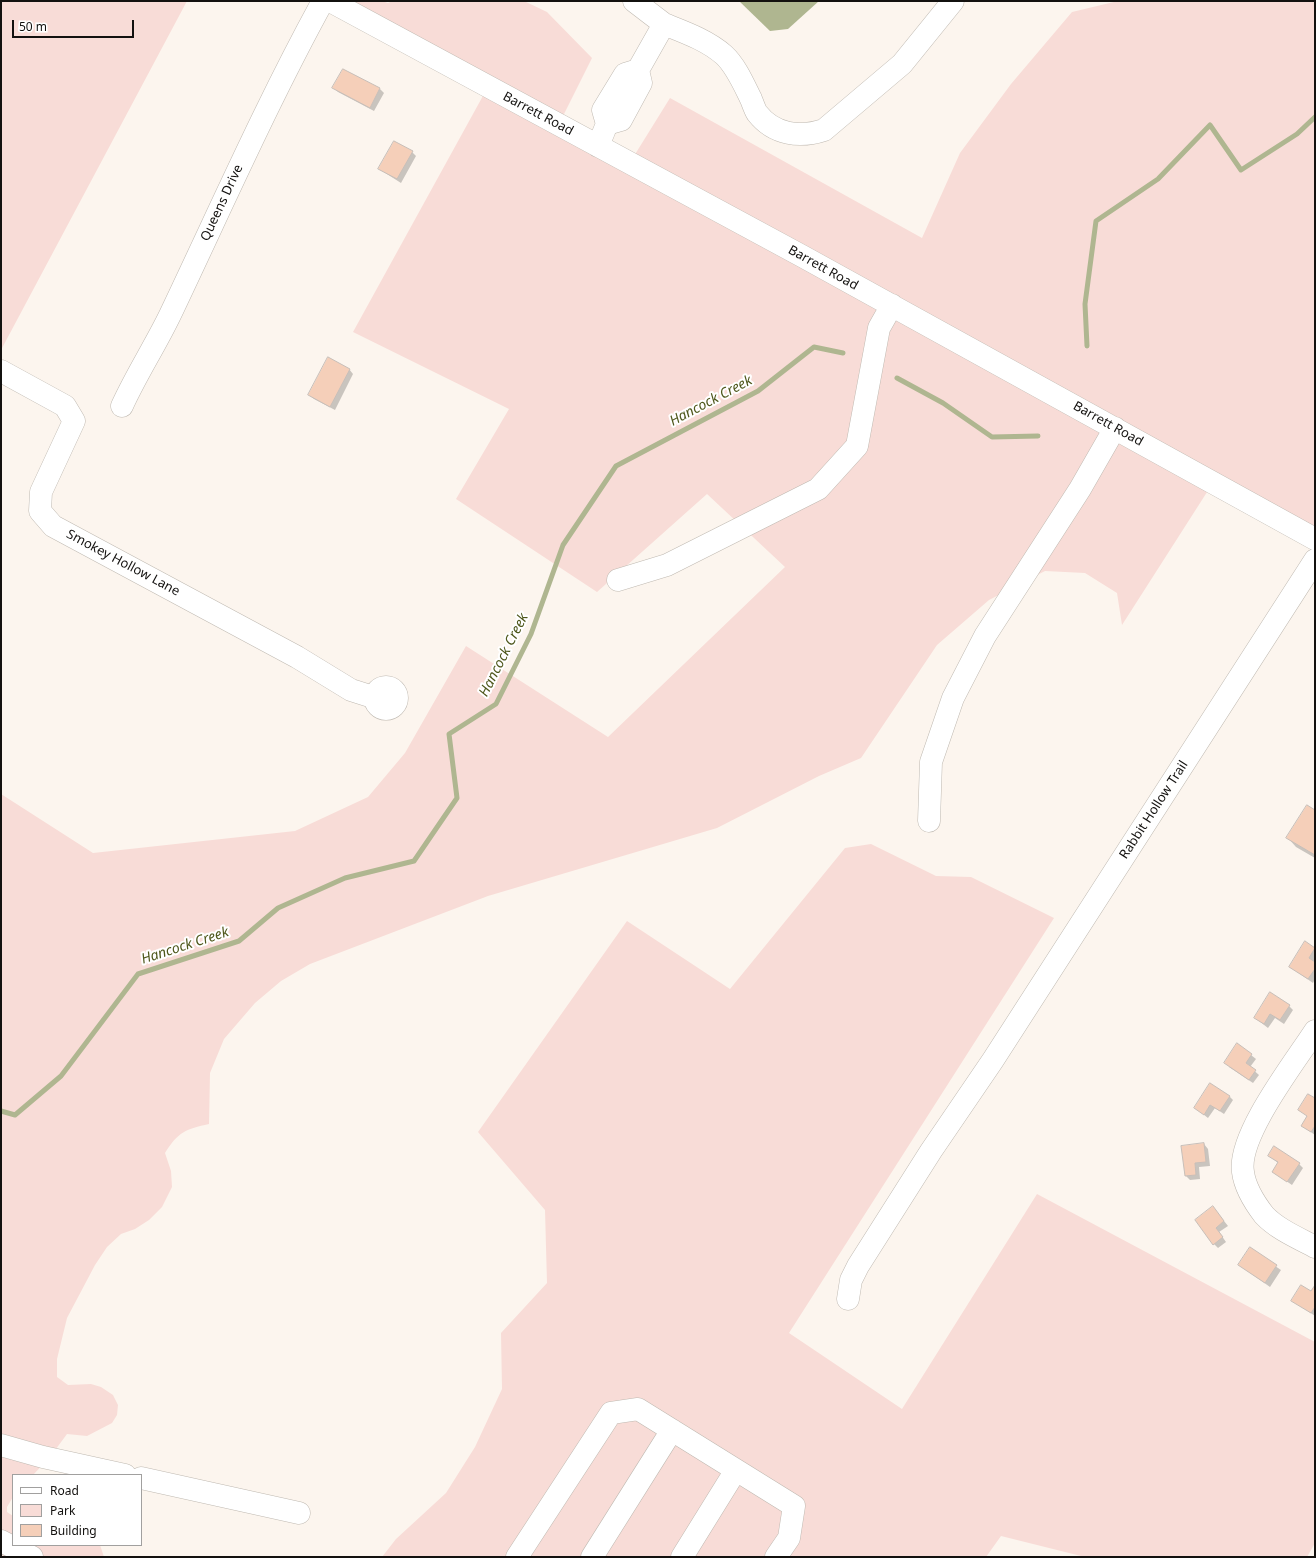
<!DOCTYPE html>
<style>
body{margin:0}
#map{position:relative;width:1316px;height:1558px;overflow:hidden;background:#fcf5ee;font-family:"Noto Sans",sans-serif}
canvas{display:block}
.frame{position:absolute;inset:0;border:2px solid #13110f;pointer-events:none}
.legend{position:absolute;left:12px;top:1474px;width:130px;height:72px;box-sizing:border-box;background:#fff;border:1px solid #a1a09f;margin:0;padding:5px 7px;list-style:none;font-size:12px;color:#13110f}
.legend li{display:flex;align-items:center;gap:8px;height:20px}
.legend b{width:20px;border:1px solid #a1a09f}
.scale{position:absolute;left:12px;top:20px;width:122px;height:18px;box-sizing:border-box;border:2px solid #13110f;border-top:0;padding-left:5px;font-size:12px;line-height:14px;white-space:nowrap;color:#13110f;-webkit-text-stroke:3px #fff;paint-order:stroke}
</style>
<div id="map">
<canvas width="1316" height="1558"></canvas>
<div class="frame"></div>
<ul class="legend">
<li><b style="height:5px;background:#fff"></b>Road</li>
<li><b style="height:11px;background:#f8dcd7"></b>Park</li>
<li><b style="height:11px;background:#f5cfb9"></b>Building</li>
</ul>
<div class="scale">50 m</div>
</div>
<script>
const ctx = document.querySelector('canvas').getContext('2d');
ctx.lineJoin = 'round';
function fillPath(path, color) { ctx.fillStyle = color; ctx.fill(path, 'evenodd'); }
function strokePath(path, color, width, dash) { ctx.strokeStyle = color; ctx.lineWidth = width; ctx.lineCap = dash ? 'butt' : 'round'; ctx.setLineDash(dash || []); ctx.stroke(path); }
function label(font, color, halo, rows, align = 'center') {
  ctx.font = font + ' "Noto Sans",sans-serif'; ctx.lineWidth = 4; ctx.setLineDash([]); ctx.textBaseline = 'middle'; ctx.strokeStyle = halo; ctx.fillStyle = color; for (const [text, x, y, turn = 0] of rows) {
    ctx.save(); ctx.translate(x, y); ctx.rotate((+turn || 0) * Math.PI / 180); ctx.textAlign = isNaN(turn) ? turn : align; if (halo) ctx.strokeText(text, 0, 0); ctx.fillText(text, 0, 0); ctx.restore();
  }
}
fillPath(new Path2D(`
 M1,1H187L1,350Z
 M352,1H382L388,3L392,1H524L547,12L592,58L563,116L634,156L670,98L922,238L960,153L1011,84L1072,12L1118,1H1315V529Z
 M484,94L1209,489L1122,625L1117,593L1085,573L1045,571L989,600L937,645L861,758L819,776L717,828L488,896L310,964L281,981L255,1003L224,1039L210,1073L209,1124C186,1129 178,1132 165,1153L171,1171L172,1187L162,1207L149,1220L135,1229L121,1234L107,1247L95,1265L67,1318L57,1359V1377L68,1385L91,1384L101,1387L113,1395L118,1405L117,1415L112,1423L87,1436L67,1434L50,1457L33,1475H13V1497L7,1507V1512L13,1516V1545H100L104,1557H1V794L93,853L295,831L368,797L405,753L466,646L608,737L785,567L707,494L597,592L456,499L509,409L353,332Z
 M871,844L936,876L971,877L1054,918L789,1333L902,1409L1037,1194L1315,1342V1543L1307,1557H1085L1001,1536L986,1557H382L396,1539L446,1493L475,1447L502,1389L501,1333L547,1283L545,1210L478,1132L627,921L730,989L845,848Z`), '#f8dcd7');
fillPath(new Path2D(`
 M739,1H819L788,29L770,31Z`), '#afb690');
fillPath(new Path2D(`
 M343,70L380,89L384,93L374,111L338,92L334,88Z
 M412,152L416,156L401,183L379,169Z
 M349,369L353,374L335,410L314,399L309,395Z
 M1315,811V858L1296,847L1288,838Z
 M1306,943L1315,949V959L1313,962L1315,963V979L1313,983L1290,967Z
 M1289,1006L1293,1010L1284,1024L1275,1018L1268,1028L1255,1018Z
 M1251,1055L1256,1059L1250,1067L1259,1075L1253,1083L1229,1067Z
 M1229,1096L1233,1100L1224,1114L1215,1108L1208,1118L1195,1108Z
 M1315,1099V1135L1302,1126Z
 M1204,1144L1208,1149L1210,1166L1199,1167L1200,1179L1190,1180L1186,1176Z
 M1269,1156L1299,1164L1303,1168L1292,1185L1273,1172L1278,1163Z
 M1217,1212L1228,1226L1219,1232L1226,1242L1218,1248L1214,1244Z
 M1250,1249L1281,1270L1270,1287L1239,1265Z
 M1315,1286V1316L1293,1301L1311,1293Z`), '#0003');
strokePath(new Path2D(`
 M1087,346L1085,304L1096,221L1158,179L1210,125L1241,170L1297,134L1315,117
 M897,378L943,403L992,437L1038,436
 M1,1111L15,1115L61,1076L138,974L239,941L278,908L345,878L414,861L457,798L449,734L496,704L531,634L563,545L616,466L758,391L814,347L843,353`), '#afb690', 5);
const building = new Path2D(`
 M343,69L380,88L370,108L332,88Z
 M394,141L413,151L397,179L378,169Z
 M328,357L350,369L330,407L308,395Z
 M1307,805L1315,810V855L1286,838Z
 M1305,941L1315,948L1309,958L1315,962V969L1308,979L1289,967Z
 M1270,992L1290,1005L1280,1020L1270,1014L1264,1024L1254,1018Z
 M1237,1043L1252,1054L1246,1063L1256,1070L1249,1080L1224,1063Z
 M1210,1083L1230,1096L1220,1111L1210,1105L1204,1115L1194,1108Z
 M1308,1094L1315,1098V1126L1311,1132L1301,1126L1307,1116L1298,1110Z
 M1204,1143L1206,1162L1195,1163L1196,1175L1185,1176L1181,1146Z
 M1274,1146L1300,1163L1287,1182L1272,1172L1278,1162L1268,1156Z
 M1213,1206L1224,1221L1216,1228L1223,1237L1213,1245L1195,1220Z
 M1250,1247L1277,1265L1265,1283L1238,1265Z
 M1301,1285L1311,1291L1315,1285V1307L1311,1313L1291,1301Z`);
fillPath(building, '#f5cfb9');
strokePath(building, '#c7beb8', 1);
const minor = new Path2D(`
 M330,1L802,256L1315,539
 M634,1L664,24L638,70
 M664,24C684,32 707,40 724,55C736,66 744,85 751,99C753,104 755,110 757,113C774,135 800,138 824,130L902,64L953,1
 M598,146L607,124L603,110L625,74L638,70L641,83L621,120L607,124
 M1,371L65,406L74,421L41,492L40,511L53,526L297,657L351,690L376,698
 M122,406C136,375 155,346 170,315C220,210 267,103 323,1
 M618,580L667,565L818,489L857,446L879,328L892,305
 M375 698a11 11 0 1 1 22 0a11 11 0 1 1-22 0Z
 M929,821L931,762L953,698L985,636L1080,489L1115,428
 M1315,1031C1295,1062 1237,1136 1243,1172C1245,1188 1254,1202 1264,1215C1277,1229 1298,1238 1315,1247
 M848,1299L851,1280L858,1266L931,1151L993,1060L1315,560
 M1,1445L43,1457L125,1475
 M141,1478L299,1513
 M1,1541L32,1557
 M517,1557L611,1413L638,1409L794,1506L789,1538L776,1557
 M592,1557L672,1430
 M682,1557L736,1470`);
strokePath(minor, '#bfb9b1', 23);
strokePath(minor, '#fff', 22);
label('13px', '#13110f', '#fff', [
 ["Barrett Road",538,114,28],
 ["Queens Drive",222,203,-65],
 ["Barrett Road",823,268,29],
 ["Barrett Road",1108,424,29],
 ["Smokey Hollow Lane",123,563,28],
 ["Rabbit Hollow Trail",1154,810,-57]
]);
label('italic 14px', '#4e571b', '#fff', [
 ["Hancock Creek",711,401,-28],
 ["Hancock Creek",504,655,-63],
 ["Hancock Creek",185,946,-18]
]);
</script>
